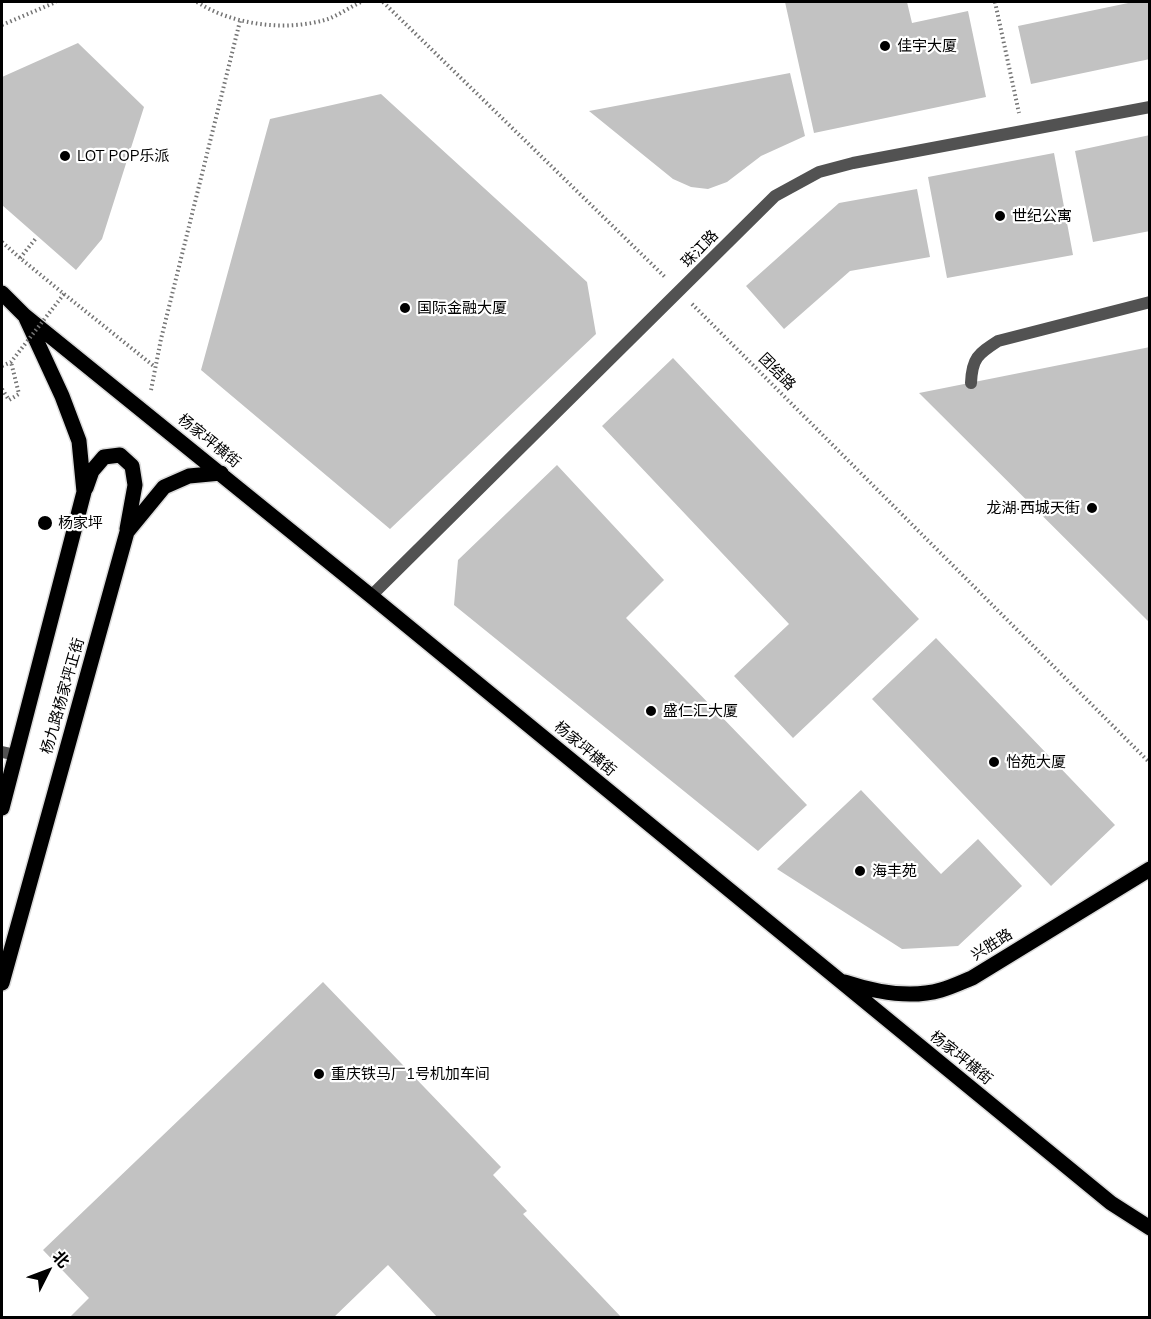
<!DOCTYPE html>
<meta charset="utf-8">
<style>
body{margin:0}
#map{position:relative;width:1151px;height:1319px;overflow:hidden;background:#fff;font-family:Mulish,"Noto Sans SC",sans-serif}
canvas{display:block}
.frame{position:absolute;inset:0;border:3px solid #000;pointer-events:none}
.north{position:absolute;left:18px;top:1241px;width:60px;height:60px;-webkit-text-stroke:4px #fff;paint-order:stroke;rotate:48deg;font-size:16px;font-weight:700;line-height:24px;text-align:center;color:#000}
.north::after{content:'';display:block;margin:auto;width:21px;height:27px;background:#000;clip-path:polygon(50% 0,100% 100%,50% 72%,0 100%)}
</style>
<div id="map">
<canvas width="1151" height="1319"></canvas>
<div class="frame"></div>
<div class="north">北</div>
</div>
<script>
const ctx = document.querySelector('canvas').getContext('2d');
ctx.lineJoin = 'round';
function fillPath(path, color) { ctx.fillStyle = color; ctx.fill(path, 'evenodd'); }
function strokePath(path, color, width, dash) { ctx.strokeStyle = color; ctx.lineWidth = width; ctx.lineCap = dash ? 'butt' : 'round'; ctx.setLineDash(dash || []); ctx.stroke(path); }
function label(font, color, halo, rows, align = 'center') {
  ctx.font = font + ' Mulish,"Noto Sans SC",sans-serif'; ctx.lineWidth = 4.5; ctx.setLineDash([]); ctx.textBaseline = 'middle'; ctx.strokeStyle = halo; ctx.fillStyle = color; for (const [text, x, y, turn = 0] of rows) {
    ctx.save(); ctx.translate(x, y); ctx.rotate((+turn || 0) * Math.PI / 180); ctx.textAlign = isNaN(turn) ? turn : align; if (halo) ctx.strokeText(text, 0, 0); ctx.fillText(text, 0, 0); ctx.restore();
  }
}
fillPath(new Path2D(`
 M785,2H907L912,23L968,11L986,97L814,133Z
 M1133,2H1150V59L1031,84L1018,26Z
 M78,43L144,107L102,239L76,270L2,205V77Z
 M790,73L805,136L761,156L727,182L708,189L691,187L673,179L589,111Z
 M381,94L587,282L596,334L390,529L201,370L270,119Z
 M1150,135V231L1093,242L1075,151Z
 M1054,153L1073,255L947,278L928,177Z
 M917,189L930,257L850,271L784,329L746,286L839,203Z
 M1150,347V623L919,393Z
 M673,358L919,619L793,738L734,676L789,624L602,426Z
 M557,465L664,580L626,618L807,805L758,851L454,605L458,560Z
 M936,638L1115,825L1051,886L872,699Z
 M861,790L941,874L978,839L1022,886L958,946L902,949L777,869Z
 M323,982L501,1167L493,1175L527,1211L523,1214L622,1318H438L388,1265L333,1318H69L89,1298L43,1250Z`), '#c2c2c2');
const primary = new Path2D(`
 M2,293L24,315L371,596L1111,1203L1150,1228
 M86,488L92,471L104,457L120,455L132,466L135,485L127,529
 M2,808L84,492L79,441L62,396L26,318
 M845,982C875,992 910,999 941,990C952,987 962,982 972,978L1150,869
 M2,983L127,532L164,487L189,476L221,473`);
strokePath(primary, '#dbdbdb', 18);
strokePath(new Path2D(`
 M197,2C232,25 287,32 328,19C339,15 350,7 361,2
 M383,2L666,278
 M995,2L1019,113
 M2,25L56,2
 M2,242L20,258
 M64,294L155,367
 M692,304L1150,763
 M2,389L9,400L19,394L11,362
 M151,390L161,339L240,21`), '#747474', 4, [1.5, 3]);
strokePath(new Path2D(`
 M971,383C972,358 978,354 998,341L1150,302
 M371,596L775,196L819,172L853,163L1150,107`), '#525252', 12);
strokePath(new Path2D(`
 M2,752L16,755`), '#525252', 12);
strokePath(primary, '#000', 15);
strokePath(new Path2D(`
 M2,366L11,362L64,294L20,258L37,237`), '#747474', 4, [1.5, 3]);
for (const [x, y, r, color] of [
 [885,46,6,"#000"],
 [65,156,6,"#000"],
 [1000,216,6,"#000"],
 [405,308,6,"#000"],
 [1092,508,6,"#000"],
 [45,523,8,"#000"],
 [651,711,6,"#000"],
 [994,762,6,"#000"],
 [860,871,6,"#000"],
 [319,1074,6,"#000"]
]) { const dot = new Path2D(); dot.arc(x, y, r, 0, 2 * Math.PI); ctx.fillStyle = color; ctx.fill(dot); strokePath(dot, '#fff', 2); }
label('15px', '#000', '#fff', [
 ["佳宇大厦",897,46],
 ["LOT POP乐派",77,156],
 ["世纪公寓",1012,216],
 ["国际金融大厦",417,308],
 ["龙湖·西城天街",1080,508,"right"],
 ["杨家坪",58,523],
 ["盛仁汇大厦",663,711],
 ["怡苑大厦",1006,762],
 ["海丰苑",872,871],
 ["重庆铁马厂1号机加车间",331,1074]
], 'left');
label('15px', '#000', '#fff', [
 ["珠江路",700,249,-46],
 ["团结路",777,372,45],
 ["杨家坪横街",209,441,39],
 ["杨九路杨家坪正街",63,696,-74],
 ["杨家坪横街",585,749,40],
 ["兴胜路",992,945,-32],
 ["杨家坪横街",961,1058,39]
]);
</script>
